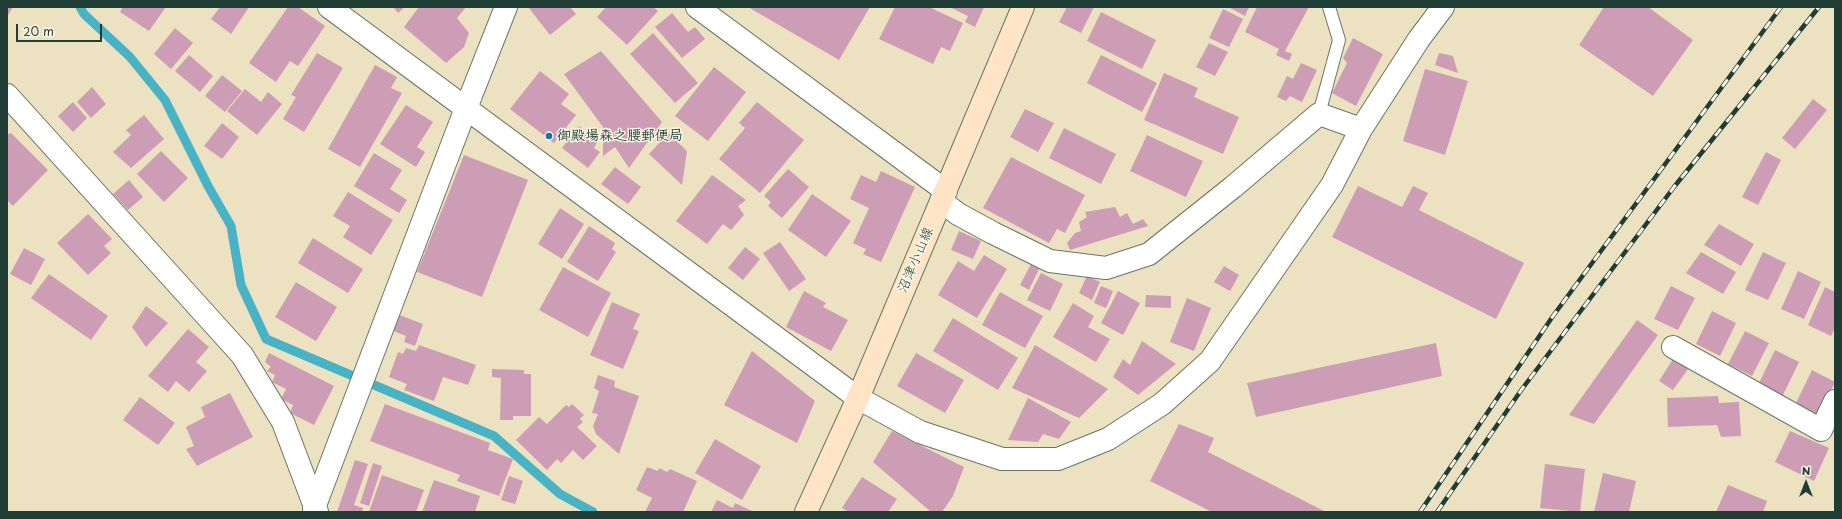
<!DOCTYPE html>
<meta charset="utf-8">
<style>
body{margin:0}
#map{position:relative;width:1842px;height:519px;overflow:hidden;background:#ece2c1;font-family:"Playpen Sans",sans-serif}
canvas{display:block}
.frame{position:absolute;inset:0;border:8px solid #1f3d34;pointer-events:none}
.north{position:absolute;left:1786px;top:463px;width:40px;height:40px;-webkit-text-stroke:3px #fcf5e5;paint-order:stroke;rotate:0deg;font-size:11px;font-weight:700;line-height:16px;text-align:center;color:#1f3d34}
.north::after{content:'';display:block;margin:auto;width:14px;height:18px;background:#1f3d34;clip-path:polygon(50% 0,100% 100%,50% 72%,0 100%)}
.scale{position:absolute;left:16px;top:24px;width:86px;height:18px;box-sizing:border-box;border:2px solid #1f3d34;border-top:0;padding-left:5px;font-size:12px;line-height:14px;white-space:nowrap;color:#1f3d34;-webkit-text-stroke:3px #fcf5e5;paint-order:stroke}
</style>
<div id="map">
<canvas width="1842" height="519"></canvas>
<div class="frame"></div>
<div class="north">N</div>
<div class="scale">20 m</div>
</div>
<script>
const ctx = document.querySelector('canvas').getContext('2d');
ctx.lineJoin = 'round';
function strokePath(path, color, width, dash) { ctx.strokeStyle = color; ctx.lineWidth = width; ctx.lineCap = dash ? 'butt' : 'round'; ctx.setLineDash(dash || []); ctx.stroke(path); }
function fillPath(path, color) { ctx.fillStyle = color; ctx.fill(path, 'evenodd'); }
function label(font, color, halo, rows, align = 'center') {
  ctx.font = font + ' "Playpen Sans","Klee One",sans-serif'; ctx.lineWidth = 3; ctx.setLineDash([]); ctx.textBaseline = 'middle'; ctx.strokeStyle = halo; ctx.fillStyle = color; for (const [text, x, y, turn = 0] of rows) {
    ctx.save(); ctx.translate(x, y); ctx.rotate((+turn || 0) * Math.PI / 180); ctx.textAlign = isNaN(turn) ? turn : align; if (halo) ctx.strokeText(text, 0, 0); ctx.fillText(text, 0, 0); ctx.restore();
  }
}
strokePath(new Path2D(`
 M80,7L84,14L130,57L165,100L208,186L231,226L241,285L266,339L494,436L560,494L593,512`), '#49b3c6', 9);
fillPath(new Path2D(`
 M7,7H13L7,17Z
 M123,7H166L149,31L120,12Z
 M220,7H249L231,34L211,19Z
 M288,7H298L325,26L298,66L290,61L276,82L249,63Z
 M393,7H405L398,13Z
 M419,7H466L457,18L469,33L464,47L446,63L404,27Z
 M528,7H570L576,14L550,35Z
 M606,7H653L658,11L627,45L597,17Z
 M748,7H870L839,60Z
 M895,7H929L963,23L950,51L941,47L933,64L879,39Z
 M949,7H984L975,27L965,22L968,16Z
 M1067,7H1094L1081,33L1059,22Z
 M1228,7H1249L1245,16Z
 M1257,7H1309L1285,51L1292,54L1289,61L1276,55L1279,49L1245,32Z
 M1604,7H1648L1693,40L1653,96L1579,45Z
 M1223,9L1243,19L1229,47L1209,38Z
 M1101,12L1156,40L1142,69L1087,41Z
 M672,13L688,32L695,27L705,39L682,58L655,27Z
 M175,28L193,43L171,69L154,54Z
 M653,33L698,83L675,103L630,54Z
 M1353,38L1383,54L1356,106L1332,93L1347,63L1343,58Z
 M1209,43L1228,52L1215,76L1196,67Z
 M601,51L662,122L629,168L615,147L603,156V127L564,74Z
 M317,53L343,68L304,132L283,119L296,97L291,95Z
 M1439,53L1453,56L1458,73L1435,65Z
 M189,55L213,76L200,92L175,71Z
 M1101,55L1157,83L1142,112L1087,83Z
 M1301,63L1317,70L1302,102L1290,96L1286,101L1277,97L1287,76L1293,79Z
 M375,65L397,77L391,88L402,93L360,167L328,149Z
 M714,67L746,92L708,141L675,116Z
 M1425,69L1468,81L1445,155L1403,141Z
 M540,71L569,94L561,104L576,115L554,143L510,109Z
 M1164,73L1198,88L1194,97L1239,117L1223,154L1144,120Z
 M222,75L242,91L225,112L205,96Z
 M92,87L106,104L91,118L77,102Z
 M245,89L261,102L268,92L282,104L257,135L227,111Z
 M1813,99L1827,110L1795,149L1782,138Z
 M73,102L87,118L73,132L58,116Z
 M757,102L804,140L760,193L719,159L745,128L739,123Z
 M406,105L433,122L417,147L425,152L416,167L380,144Z
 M1025,109L1054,123L1038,152L1010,137Z
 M144,115L164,139L131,168L113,152L131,135L126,130Z
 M222,123L239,137L222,159L204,146Z
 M579,126L598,141L594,148L600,152L588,168L562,148Z
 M1064,128L1116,154L1101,184L1049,158Z
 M11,133L48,170L13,206L7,200V135Z
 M668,133L687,151L682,185L649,154Z
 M1147,135L1203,161L1186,197L1130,171Z
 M161,151L188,178L164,202L137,174Z
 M1766,152L1781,160L1758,205L1742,197Z
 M374,153L402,170L390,189L407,200L399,213L354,186Z
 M464,155L528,180L482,297L417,272Z
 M1011,157L1085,195L1065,233L1057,229L1049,243L983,208Z
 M615,167L641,187L628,204L601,184Z
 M788,169L809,187L782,218L768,206L771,202L764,196Z
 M881,171L915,187L881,262L863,254L866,249L853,243L869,208L850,199L861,175L876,182Z
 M712,175L746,200L738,206L744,215L731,230L723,224L707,244L676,221Z
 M129,180L143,197L128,210L113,194Z
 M1358,186L1402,207L1413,186L1428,193L1419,210L1524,263L1496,319L1332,237Z
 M348,192L393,220L371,255L343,237L350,226L333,216Z
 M812,194L851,221L826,257L788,230Z
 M1115,207L1120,217L1127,213L1133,224L1143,219L1148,226L1070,250L1067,243L1075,233L1081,231L1079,222L1087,217L1085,212Z
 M560,208L584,224L562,259L538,244Z
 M88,214L112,239L104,246L111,253L88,275L57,243Z
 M1719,224L1754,244L1741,266L1704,245Z
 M589,226L615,243L612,249L616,252L598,281L567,262Z
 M959,231L981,241L973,259L951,250Z
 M313,238L363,269L348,293L298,263Z
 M780,242L806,279L789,291L763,253Z
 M745,247L760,259L743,280L728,268Z
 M24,248L45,259L31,285L10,274Z
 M1701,252L1736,272L1723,294L1686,273Z
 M1763,252L1786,263L1768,300L1745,290Z
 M984,255L1007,269L977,318L938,295L958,261L974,271Z
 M1031,264L1039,269L1029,290L1020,285Z
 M1224,266L1239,275L1230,291L1214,282Z
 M563,267L611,293L588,337L539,310Z
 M1798,271L1821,282L1804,319L1781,309Z
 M1041,273L1063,284L1050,311L1027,300Z
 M49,274L108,316L91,340L31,298Z
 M1087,276L1100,282L1092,300L1079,293Z
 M296,282L337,307L316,341L275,317Z
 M1101,286L1113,291L1106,308L1094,303Z
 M1671,286L1695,298L1678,330L1654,319Z
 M1825,287L1835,292V328L1831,336L1808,325Z
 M804,291L826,303L823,307L848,320L831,351L786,327Z
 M1118,291L1140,303L1123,335L1101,323Z
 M1000,292L1043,316L1025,348L982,325Z
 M1146,295L1171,296V308L1145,307Z
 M1187,298L1211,308L1194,351L1170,342Z
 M612,302L640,314L633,329L639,331L623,369L590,355Z
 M1073,303L1094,316L1088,327L1110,339L1096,362L1053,337Z
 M146,306L168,323L146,347L132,327Z
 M1712,311L1736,323L1720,356L1696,344Z
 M397,314L423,324L415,346L404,342L406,336L391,330Z
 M953,318L1018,358L998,390L933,351Z
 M1637,320L1658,335L1594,424L1569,415Z
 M188,329L209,347L196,362L207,371L189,392L176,381L168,392L148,376Z
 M1745,331L1769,343L1752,376L1728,364Z
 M1142,341L1176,364L1138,395L1113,377L1123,359L1130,365Z
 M1436,343L1442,376L1256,417L1247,383Z
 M419,345L476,365L468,385L443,377L434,401L404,390L407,384L389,377L398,352L403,354L406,348L416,351Z
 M1035,345L1108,389L1079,418L1012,388Z
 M1775,350L1799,362L1783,395L1759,383Z
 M752,351L815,401L797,443L724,405Z
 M269,353L334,386L314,425L290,413L293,405L281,399L286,389L272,382L275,375L267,371L271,367L265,362Z
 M916,353L964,380L945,413L897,386Z
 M1673,359L1688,369L1673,390L1659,381Z
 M492,369L524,370V374H531V416H513V420H500L501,378L492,377Z
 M1812,370L1835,382L1819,415L1796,403Z
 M598,375L615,381L614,387L639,396L619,454L596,434L593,426L598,414L592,413L599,391L594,388Z
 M230,393L253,437L197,466L186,449L194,446L186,427L205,417L201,407Z
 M1718,396L1719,403L1739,402L1741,436L1721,437L1717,425L1668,427L1667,398Z
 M140,397L175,423L158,445L123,420Z
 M1028,398L1071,422L1059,439L1043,434L1038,442L1008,440Z
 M385,404L490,443L488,450L513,459L499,496L457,481L460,475L370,441Z
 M572,404L584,415L580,419L583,422L577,427L597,446L583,460L573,450L561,463L557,459L547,470L516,440L539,417L547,424L566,405L569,407Z
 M1179,424L1214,438L1208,452L1326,512H1212L1150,481Z
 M892,431L964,467L953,496L942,512H931L873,462Z
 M1790,431L1829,448L1814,481L1775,462Z
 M715,439L761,466L742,500L695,473Z
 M355,460L368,464L354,505L363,508L362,512H337Z
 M373,463L382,466L369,506L360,503Z
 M1545,464L1585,469L1580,512L1540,508Z
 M647,467L658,471L659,468L667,472L670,469L697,481L683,512H645L652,498L636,490Z
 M1603,473L1636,481L1629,512H1594Z
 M382,475L424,490L416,512H369Z
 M509,476L523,481L515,504L501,500Z
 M862,477L897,499L888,512H849L842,508Z
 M434,480L480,496L475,512H422Z
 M1728,485L1767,501L1763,512H1716Z
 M717,500L733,508L735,503L754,512H711Z`), '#cd9db5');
const service = new Path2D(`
 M1319,114L1339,40L1329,7`);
const minor = new Path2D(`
 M329,7L858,398L920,432L1002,459H1058L1108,439L1162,404L1210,361L1332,185L1361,129L1419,39L1443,7
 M697,7L946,191
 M7,95L242,355L283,422L317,512
 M941,201L958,214L993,233L1050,261L1106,268L1149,254L1233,187L1319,114L1361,129
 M1673,347L1821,430L1835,401
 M314,512V508L466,108L506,7`);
const secondary = new Path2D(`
 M806,512L858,398L1023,7`);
strokePath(service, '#677765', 14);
strokePath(minor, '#677765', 24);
strokePath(secondary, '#677765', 24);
strokePath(service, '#fff', 12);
strokePath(minor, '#fff', 22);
strokePath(secondary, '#ffe4c6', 22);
const rail = new Path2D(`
 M1420,512L1553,316L1781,7
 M1437,512L1522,389L1674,187L1819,7`);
strokePath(rail, '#1f3d34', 4.5);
strokePath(rail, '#fcf5e5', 3, [9]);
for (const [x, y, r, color] of [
 [549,136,4,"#1f6fb2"]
]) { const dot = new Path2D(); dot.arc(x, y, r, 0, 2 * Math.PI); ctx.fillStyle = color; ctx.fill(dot); strokePath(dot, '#fcf5e5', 1.5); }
label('bold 14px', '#1f3d34', '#fcf5e5', [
 ["御殿場森之腰郵便局",557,136]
], 'left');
label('14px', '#1f3d34', '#fcf5e5', [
 ["沼津小山線",916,260,-67]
]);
</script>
